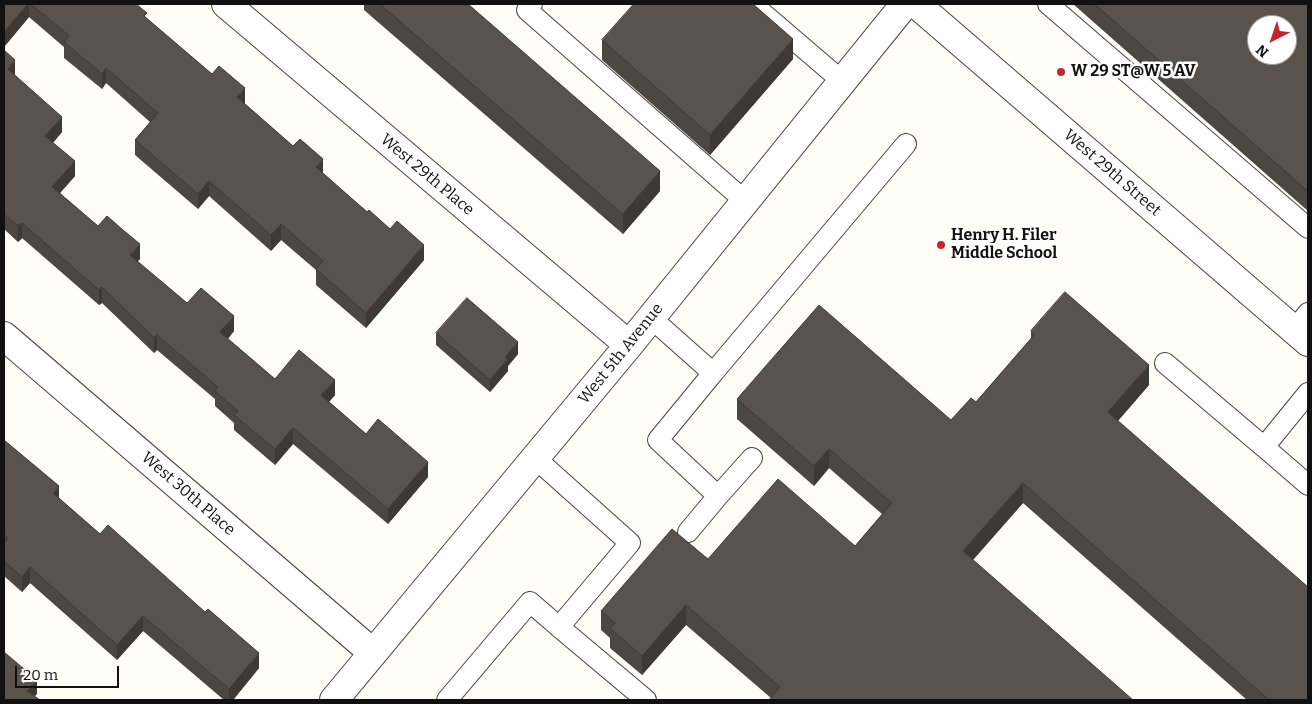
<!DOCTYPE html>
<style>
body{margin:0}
#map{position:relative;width:1312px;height:704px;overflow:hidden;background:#fffdf5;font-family:Bitter,serif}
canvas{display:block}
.frame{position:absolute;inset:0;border:5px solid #111;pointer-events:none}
.north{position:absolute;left:1247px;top:15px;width:50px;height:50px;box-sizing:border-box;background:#fff;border:1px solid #a0a0a0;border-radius:50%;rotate:221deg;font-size:14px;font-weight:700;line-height:20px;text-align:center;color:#111}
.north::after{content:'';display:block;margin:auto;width:18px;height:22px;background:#c4262e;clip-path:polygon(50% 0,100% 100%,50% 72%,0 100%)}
.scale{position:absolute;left:15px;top:666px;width:104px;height:22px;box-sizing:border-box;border:2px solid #111;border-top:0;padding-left:6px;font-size:15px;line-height:18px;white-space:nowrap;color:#111;-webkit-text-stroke:4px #fff;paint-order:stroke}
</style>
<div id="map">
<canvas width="1312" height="704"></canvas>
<div class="frame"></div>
<div class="north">N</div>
<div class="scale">20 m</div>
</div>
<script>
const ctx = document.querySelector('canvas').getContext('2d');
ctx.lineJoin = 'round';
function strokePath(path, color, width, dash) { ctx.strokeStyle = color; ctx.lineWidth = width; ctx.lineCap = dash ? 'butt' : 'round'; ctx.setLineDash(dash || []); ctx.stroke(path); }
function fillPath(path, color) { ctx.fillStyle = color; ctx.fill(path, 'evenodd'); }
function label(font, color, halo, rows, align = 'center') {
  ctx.font = font + ' Bitter,serif'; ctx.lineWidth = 5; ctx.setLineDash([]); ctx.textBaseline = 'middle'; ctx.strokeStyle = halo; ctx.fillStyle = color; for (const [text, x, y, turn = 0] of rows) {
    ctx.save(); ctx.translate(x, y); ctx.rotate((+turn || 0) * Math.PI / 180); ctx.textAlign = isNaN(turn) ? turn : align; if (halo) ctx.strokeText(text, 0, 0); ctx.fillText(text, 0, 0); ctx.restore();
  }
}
const service = new Path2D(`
 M532,4L527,10L745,201
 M752,4L842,81
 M1048,4L1308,228
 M651,318L713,373L658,440L718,496L688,532
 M1294,330L1308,313
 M1165,363L1264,447
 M713,373L906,144
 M1308,393L1264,447L1308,485
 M535,458L630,543L559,627L646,700
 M718,496L752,458
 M447,700L530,602L559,627`);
const minor = new Path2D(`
 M226,4L629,345
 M4,336L373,653
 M334,700L629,345L905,4`);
const tertiary = new Path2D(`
 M916,4L1308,342`);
strokePath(service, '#444', 22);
strokePath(minor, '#444', 30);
strokePath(tertiary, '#444', 30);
strokePath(service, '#fff', 20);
strokePath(minor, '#fff', 28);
strokePath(tertiary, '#fff', 28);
fillPath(new Path2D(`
 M4,4H136L147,19L245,103V104L323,174L424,260L366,328L316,285V270L281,240L271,251L209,196L198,209L135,155V140L150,122L106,83L102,89L64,58V47L29,17L4,47Z
 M364,4H468L660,191L623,234L364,10Z
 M1073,4H1308V211Z
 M602,40L793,59L710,155L602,60Z
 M4,50L15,76L62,132L53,143L75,176L60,193L98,226L140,259L137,261L187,303L234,331L228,339L275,379L335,395L329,402L366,434L428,477L388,524L293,444L275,465L234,430V423L215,406V399L157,350L154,353L102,303L99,305L22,238L18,242L4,229Z
 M1031,331L1149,385L1118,421L1308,700H1247L1023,503L973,560L771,698L686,625L642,675L610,648V638L601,630V611L708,559L855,546L882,514L829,468L814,486L737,419V399L951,420L976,402L1031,339Z
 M436,333L518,354L508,366V371L490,392L436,345Z
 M4,440L59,498L100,534L259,668L233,700H224L143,631L117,660L30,583L22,592L4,576Z`), '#4d4742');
fillPath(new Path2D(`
 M28,4H29V17L4,47V32Z
 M793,39V59L710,155V135Z
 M15,60V75L8,85V69Z
 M106,68V83L102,89V74Z
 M245,88V103L237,113V97Z
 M62,117V132L45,151V136Z
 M323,159V175L316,167Z
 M75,161V176L52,202V187Z
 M660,171V191L623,234V214Z
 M209,181V196L198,209V194Z
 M22,223V238L18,242V226Z
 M281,224V240L271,251V235Z
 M140,244V259L130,270V255Z
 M424,245V260L366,328V313Z
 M102,287V303L99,305V290Z
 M234,316V331L220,348V332Z
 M157,335V350L154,353V338Z
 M518,342V354L508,366V371L490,392V380L505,357Z
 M1149,365V385L1108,432V412Z
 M335,380V395L321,411V395Z
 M293,428V444L275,465V449Z
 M829,449V468L814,486V466Z
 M428,462V477L388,524V509Z
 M1023,483V503L963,571V551Z
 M59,486V502L53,493Z
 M30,567V583L22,592V577Z
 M686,605V625L642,675V656Z
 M143,616V631L117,660V645Z
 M259,653V668L233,700H229V689Z
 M37,680V694L31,700L27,691Z`), '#3f3936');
const building = new Path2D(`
 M4,4H28L4,32Z
 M31,4H136L147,13L144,16L212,74L219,66L245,88L237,97L293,146L300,139L323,159L316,167L367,212L369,210L390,229L397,221L424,245L366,313L316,269L323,261L281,224L271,235L209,181L198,194L135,140L158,113L106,68L102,74L64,42L69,36Z
 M380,4H468L660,171L623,214Z
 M634,4H753L793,39L710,135L602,40Z
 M1095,4H1308V191ZM1257,25H1287V55H1257Z
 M4,50L15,60L8,69L62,117L45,136L75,161L52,187L98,226L107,216L123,230L140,244L130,255L187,303L201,288L234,316L220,332L275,379L299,350L335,380L321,395L366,434L378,419L428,462L388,509L293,428L275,449L234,415L238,411L215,391L218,387L157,335L154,338L102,287L99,290L22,223L18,226L4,214Z
 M1065,292L1149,365L1108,412L1308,587V700H1269L1023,483L963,551L1133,700H769L780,687L686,605L642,656L610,628L615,623L601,611L672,529L708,559L778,479L855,546L892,503L829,449L814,466L737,399L819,305L951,420L971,398L976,402L1034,335L1031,331Z
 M467,298L518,342L505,357L508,359L490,380L436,333Z
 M4,440L59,486L53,493L100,534L108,525L205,612L208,609L259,653L229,689L143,616L117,645L30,567L22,577L4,561V543L8,538L4,534Z
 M4,652L37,680L27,691L40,700H4Z`);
fillPath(building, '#5a524d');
strokePath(building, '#3f3936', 1);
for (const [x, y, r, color] of [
 [1061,72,5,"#c4262e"],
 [941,245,5,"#c4262e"]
]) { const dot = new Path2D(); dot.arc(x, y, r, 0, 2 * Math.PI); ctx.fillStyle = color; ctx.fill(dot); strokePath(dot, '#fff', 2); }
label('bold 16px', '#111', '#fff', [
 ["W 29 ST@W 5 AV",1071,72],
 ["Henry H. Filer",951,236],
 ["Middle School",951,254]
], 'left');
label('16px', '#111', '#fff', [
 ["West 29th Street",1112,173,41],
 ["West 29th Place",427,175,40],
 ["West 5th Avenue",621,354,-51],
 ["West 30th Place",188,494,41]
]);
</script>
